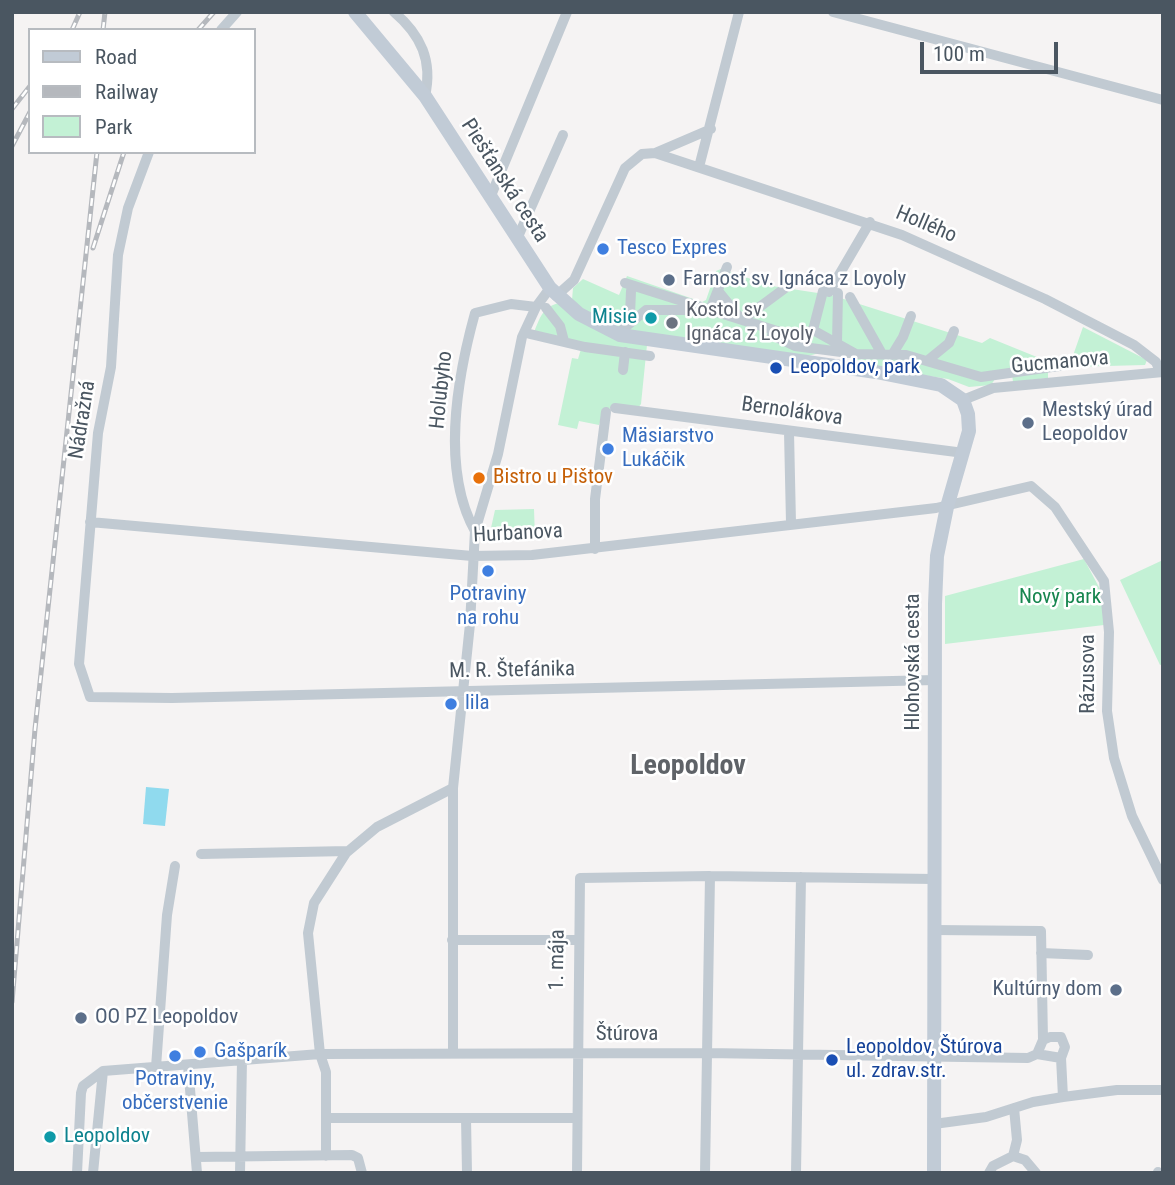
<!DOCTYPE html>
<meta charset="utf-8">
<style>
body{margin:0}
#map{position:relative;width:1175px;height:1185px;overflow:hidden;background:#f5f3f3;font-family:"Roboto Condensed",sans-serif}
canvas{display:block}
.frame{position:absolute;inset:0;border:14px solid #4a5661;pointer-events:none}
.legend{position:absolute;left:28px;top:28px;width:228px;height:126px;box-sizing:border-box;background:#fff;border:2px solid #b7bbc0;margin:0;padding:9px 12px;list-style:none;font-size:21px;color:#4a5661}
.legend li{display:flex;align-items:center;gap:14px;height:35px}
.legend b{width:35px;border:2px solid #b7bbc0}
.scale{position:absolute;left:920px;top:42px;width:138px;height:32px;box-sizing:border-box;border:4px solid #4a5661;border-top:0;padding-left:9px;font-size:21px;line-height:24px;white-space:nowrap;color:#4a5661;-webkit-text-stroke:5px #fff;paint-order:stroke}
</style>
<div id="map">
<canvas width="1175" height="1185"></canvas>
<div class="frame"></div>
<ul class="legend">
<li><b style="height:9px;background:#c1cbd6"></b>Road</li>
<li><b style="height:9px;background:#b5b8bd"></b>Railway</li>
<li><b style="height:19px;background:#c3f1d5"></b>Park</li>
</ul>
<div class="scale">100 m</div>
</div>
<script>
const ctx = document.querySelector('canvas').getContext('2d');
ctx.lineJoin = 'round';
function fillPath(path, color) { ctx.fillStyle = color; ctx.fill(path, 'evenodd'); }
function strokePath(path, color, width, dash) { ctx.strokeStyle = color; ctx.lineWidth = width; ctx.lineCap = dash ? 'butt' : 'round'; ctx.setLineDash(dash || []); ctx.stroke(path); }
function label(font, color, halo, rows, align = 'center') {
  ctx.font = font + ' "Roboto Condensed",sans-serif'; ctx.lineWidth = 5; ctx.setLineDash([]); ctx.textBaseline = 'middle'; ctx.strokeStyle = halo; ctx.fillStyle = color; for (const [text, x, y, turn = 0] of rows) {
    ctx.save(); ctx.translate(x, y); ctx.rotate((+turn || 0) * Math.PI / 180); ctx.textAlign = isNaN(turn) ? turn : align; if (halo) ctx.strokeText(text, 0, 0); ctx.fillText(text, 0, 0); ctx.restore();
  }
}
fillPath(new Path2D(`
 M721,269L772,286L831,295L982,343L990,338L1059,366L1048,368V378L1013,382L1012,374L997,376L991,385L969,387L948,379L877,368L852,358L819,353L805,357L648,335L641,404L638,408C616,405 607,403 599,425L579,421L577,429L558,425L572,358L578,359L581,349L532,338C542,311 543,305 572,300L573,288L583,279L619,295L627,276L702,302L706,300L716,271Z
 M1083,327L1147,360L1145,365L1069,367Z
 M534,509L535,538L489,537L495,510Z
 M1084,559L1101,591L1104,625L945,644V596Z
 M1163,560V664L1160,665L1120,580Z`), '#c3f1d5');
fillPath(new Path2D(`
 M146,787L169,789L165,826L143,824Z`), '#90daee');
strokePath(new Path2D(`
 M394,12C421,35 433,61 425,96
 M833,12L1163,100
 M221,30L237,12
 M149,152L128,208L118,255L111,367L98,433L79,664L90,697L172,698L935,680
 M655,153L902,235L1045,299L1134,345L1156,362L1160,372
 M699,167L739,12
 M490,198L567,12
 M517,239L563,135
 M625,283L796,337L813,330L856,354L906,355L981,377L1059,366
 M718,291L740,318
 M829,292L870,222
 M556,296L574,280L625,168L642,154L655,153L711,129
 M850,297L882,354
 M546,308L560,326L564,341
 M742,320L788,286
 M625,324L630,315L631,291
 M622,330L646,310H710L727,267
 M813,330L823,291
 M530,334L585,347L650,356
 M772,335L795,346L849,353
 M837,343L838,293
 M892,355L903,337L911,316
 M927,361L949,343L954,331
 M623,370L625,352
 M963,400L993,388L1163,372
 M615,408L964,453
 M789,432L791,523
 M90,522L472,556L532,555L936,508L1031,486L1055,507L1104,581L1109,632L1107,711L1114,758L1132,816L1163,880
 M475,531C441,470 457,378 475,313L511,304L536,307
 M595,549V499L606,412
 M201,854L348,851
 M452,940H577
 M1041,953L1088,955
 M1043,1040L1050,1037H1061L1065,1047L1061,1058
 M453,1053V788L470,624L475,531L498,454L522,337L536,307L550,288
 M1037,1054L1061,1058L1063,1097
 M188,1065L197,1173
 M156,1067L167,915L175,866
 M103,1071L320,1054L706,1053L1028,1058L1037,1054L1043,1040L1041,931L935,930
 M326,1118H577
 M466,1118L467,1173
 M934,1124L986,1117L1033,1102L1063,1097L1117,1090H1163
 M326,1156V1072L320,1054L308,933L314,903L346,853L377,827L453,788
 M1013,1156L1025,1160L1036,1173
 M197,1157L352,1155L358,1158L362,1173
 M77,1173L81,1093L83,1086L103,1071
 M93,1173L103,1071
 M240,1173L242,1060
 M577,1173L580,878L710,876L934,879
 M705,1173L710,876
 M796,1173L801,877
 M989,1173L993,1166L1013,1156L1017,1140L1014,1108
 M1158,1173V1172`), '#c1cad2', 10);
strokePath(new Path2D(`
 M355,12L425,96L550,288L579,314L620,335L876,372L941,385L963,400L968,414L969,431L947,507L937,556L935,604L934,1173`), '#c1cbd6', 14);
const rail = new Path2D(`
 M72,30L80,12
 M103,30L105,12
 M198,30L214,12
 M12,109L30,86
 M12,146L30,112
 M93,248L124,152
 M12,1002L35,729L97,152`);
strokePath(rail, '#b5b8bd', 5);
strokePath(rail, '#fff', 2.5, [8]);
for (const [x, y, r, color] of [
 [603,249,7,"#3f7fe0"],
 [669,280,7,"#5c6f8a"],
 [651,318,7,"#0f9aa8"],
 [672,323,7,"#6b7280"],
 [776,368,7,"#1a4fb4"],
 [1028,423,7,"#5c6f8a"],
 [608,449,7,"#3f7fe0"],
 [479,478,7,"#e8710a"],
 [488,571,7,"#3f7fe0"],
 [451,704,7,"#3f7fe0"],
 [1116,990,7,"#5c6f8a"],
 [81,1018,7,"#5c6f8a"],
 [200,1052,7,"#3f7fe0"],
 [175,1056,7,"#3f7fe0"],
 [832,1060,7,"#1a4fb4"],
 [50,1137,7,"#0f9aa8"]
]) { const dot = new Path2D(); dot.arc(x, y, r, 0, 2 * Math.PI); ctx.fillStyle = color; ctx.fill(dot); strokePath(dot, '#fff', 2.5); }
label('21px', '#4a5661', '#fff', [
 ["Piešťanská cesta",504,181,57],
 ["Hollého",926,225,23],
 ["Gucmanova",1060,363,-5],
 ["Holubyho",442,390,-84],
 ["Bernolákova",792,412,8],
 ["Nádražná",83,420,-81],
 ["Hurbanova",518,534,-3],
 ["Hlohovská cesta",914,662,-90],
 ["M. R. Štefánika",512,671,-1],
 ["Rázusova",1089,674,-90],
 ["1. mája",558,960,-89],
 ["Štúrova",627,1035]
]);
label('21px', '#366cbe', '#fff', [
 ["Tesco Expres",617,249],
 ["Mäsiarstvo",622,437],
 ["Lukáčik",622,461],
 ["Potraviny",488,595,"center"],
 ["na rohu",488,619,"center"],
 ["lila",465,704],
 ["Gašparík",214,1052],
 ["Potraviny,",175,1080,"center"],
 ["občerstvenie",175,1104,"center"]
], 'left');
label('21px', '#4e5e75', '#fff', [
 ["Farnosť sv. Ignáca z Loyoly",683,280],
 ["Mestský úrad",1042,411],
 ["Leopoldov",1042,435],
 ["Kultúrny dom",1102,990,"right"],
 ["OO PZ Leopoldov",95,1018]
], 'left');
label('21px', '#5b616d', '#fff', [
 ["Kostol sv.",686,311],
 ["Ignáca z Loyoly",686,335]
], 'left');
label('21px', '#0d838f', '#fff', [
 ["Misie",637,318],
 ["Leopoldov",64,1137,"left"]
], 'right');
label('21px', '#164399', '#fff', [
 ["Leopoldov, park",790,368],
 ["Leopoldov, Štúrova",846,1048],
 ["ul. zdrav.str.",846,1072]
], 'left');
label('21px', '#c56008', '#fff', [
 ["Bistro u Pištov",493,478]
], 'left');
label('21px', '#17864f', '#fff', [
 ["Nový park",1060,598]
]);
label('bold 28px', '#5f6368', '#fff', [
 ["Leopoldov",688,767]
]);
</script>
